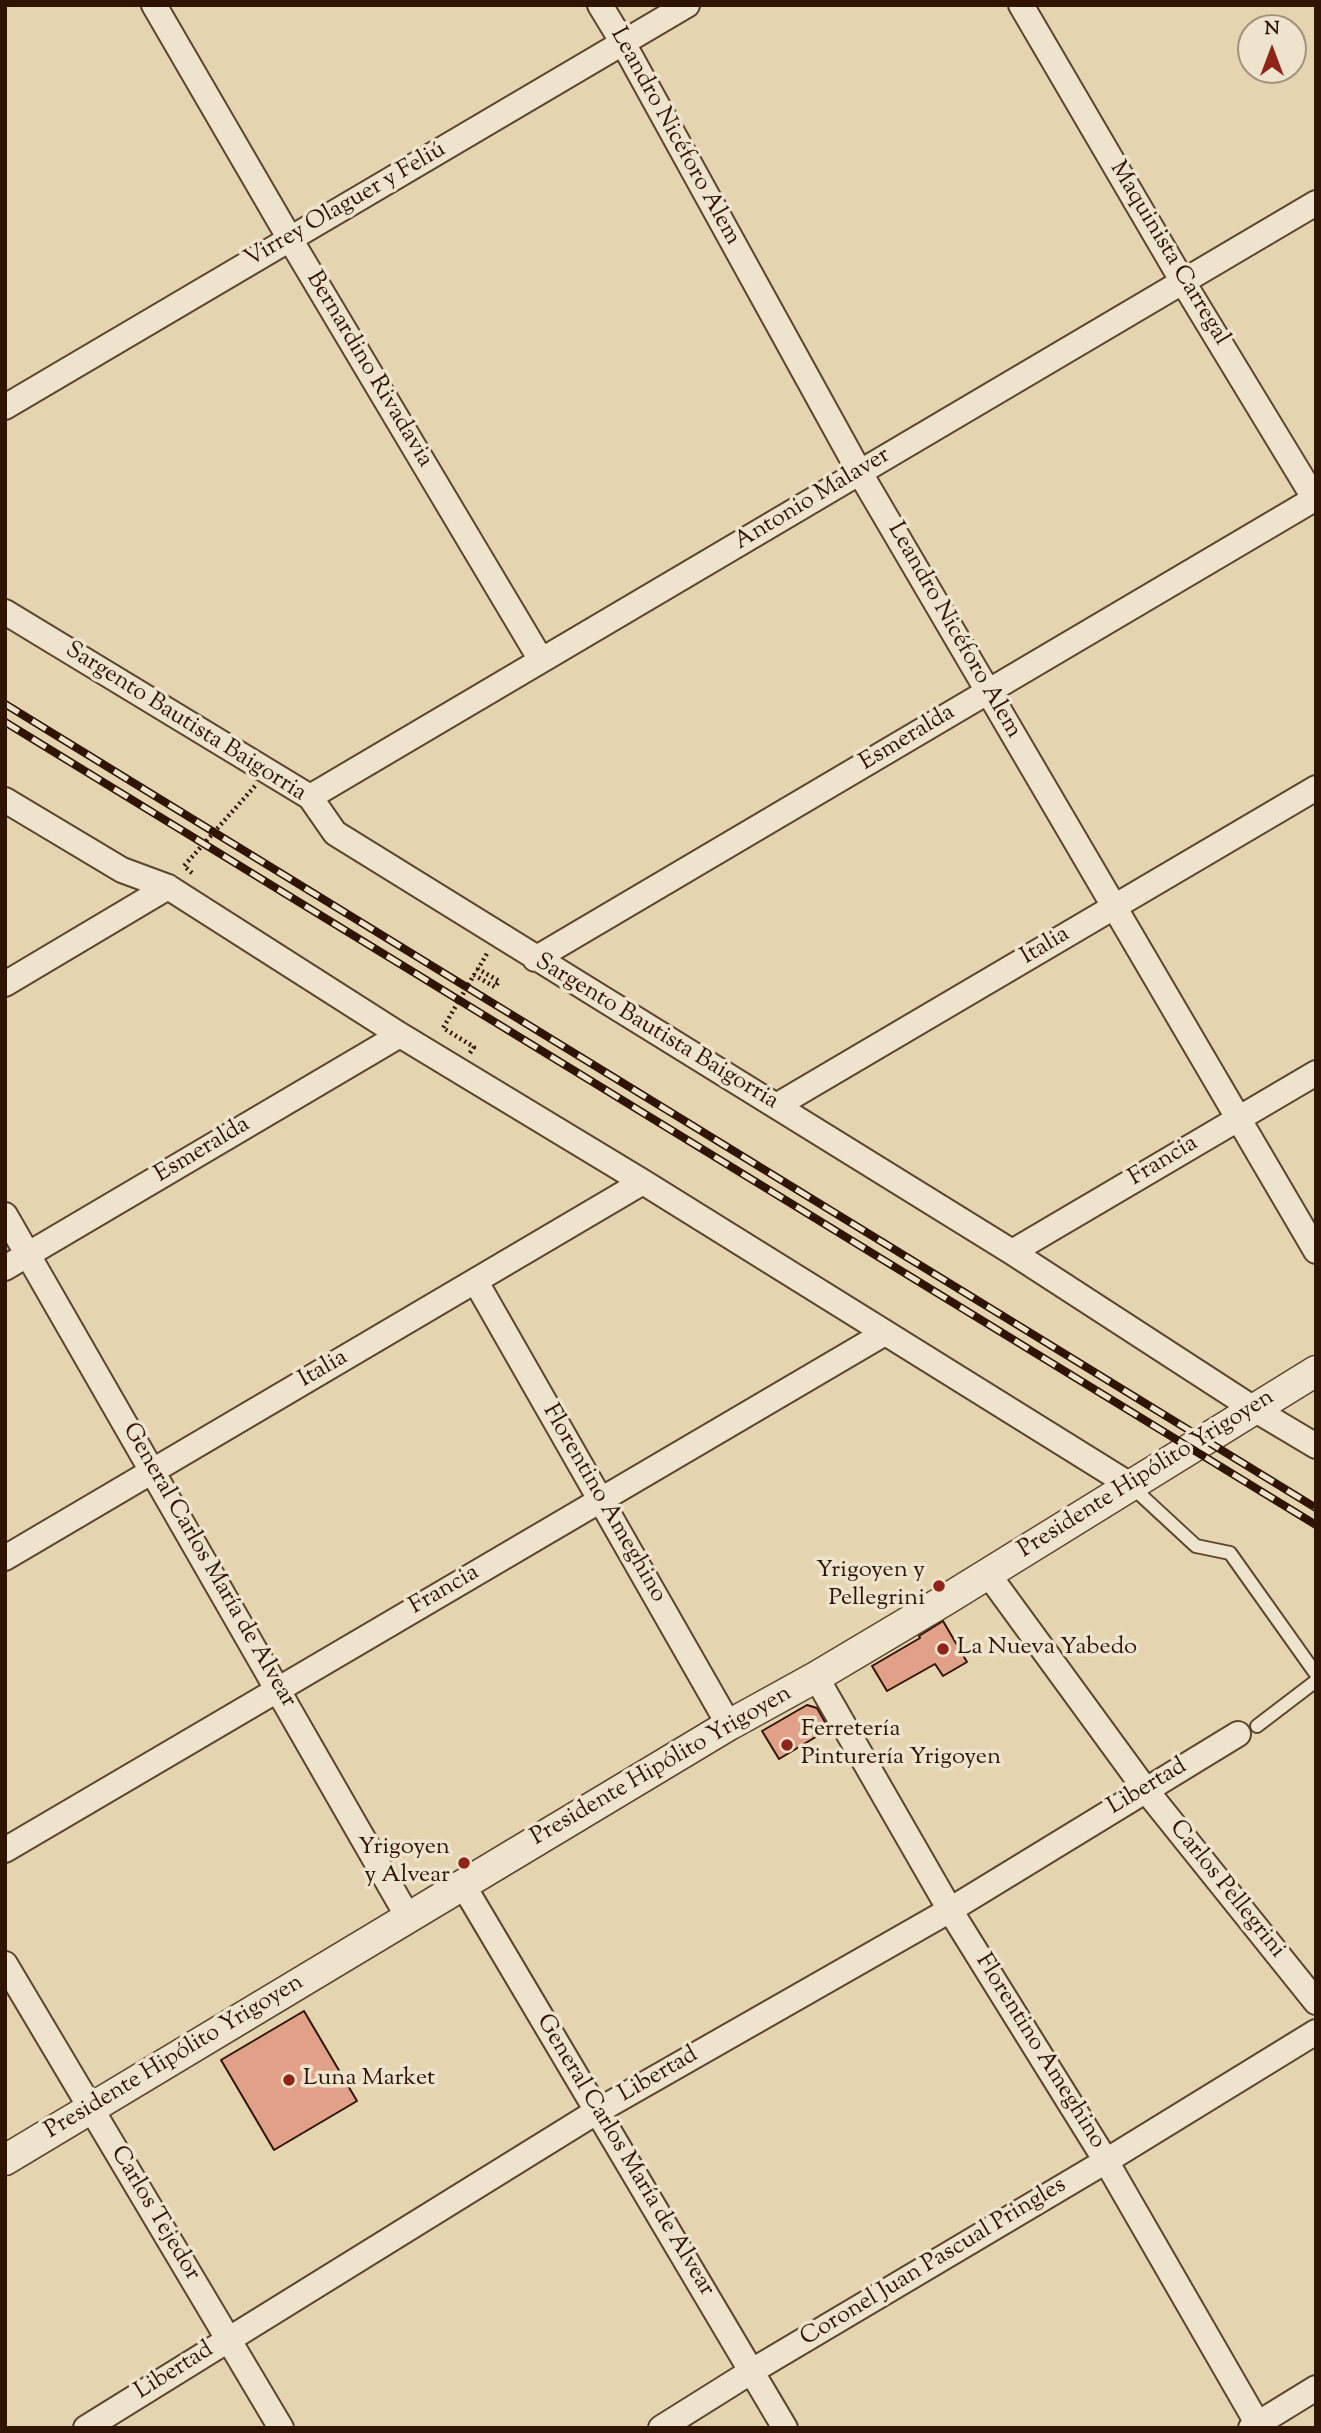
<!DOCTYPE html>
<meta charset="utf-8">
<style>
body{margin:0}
#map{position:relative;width:1321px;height:2433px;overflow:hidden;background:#e5d4b0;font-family:"Sorts Mill Goudy",serif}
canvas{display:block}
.frame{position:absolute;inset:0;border:7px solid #2f1501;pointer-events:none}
.north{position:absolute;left:1237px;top:14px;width:70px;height:70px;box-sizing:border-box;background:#eee3cc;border:2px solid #a2917b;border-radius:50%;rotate:0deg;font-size:19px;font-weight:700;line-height:28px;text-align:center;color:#2f1501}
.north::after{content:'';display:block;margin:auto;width:24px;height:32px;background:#8f2418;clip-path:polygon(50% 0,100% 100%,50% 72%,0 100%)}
</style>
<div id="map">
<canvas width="1321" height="2433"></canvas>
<div class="frame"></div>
<div class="north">N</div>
</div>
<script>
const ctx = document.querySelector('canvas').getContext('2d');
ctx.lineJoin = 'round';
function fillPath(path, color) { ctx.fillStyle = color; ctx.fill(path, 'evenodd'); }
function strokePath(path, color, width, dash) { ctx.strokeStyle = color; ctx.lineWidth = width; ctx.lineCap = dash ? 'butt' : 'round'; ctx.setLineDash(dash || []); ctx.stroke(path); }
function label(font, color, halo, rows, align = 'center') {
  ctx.font = font + ' "Sorts Mill Goudy",serif'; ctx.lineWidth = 7; ctx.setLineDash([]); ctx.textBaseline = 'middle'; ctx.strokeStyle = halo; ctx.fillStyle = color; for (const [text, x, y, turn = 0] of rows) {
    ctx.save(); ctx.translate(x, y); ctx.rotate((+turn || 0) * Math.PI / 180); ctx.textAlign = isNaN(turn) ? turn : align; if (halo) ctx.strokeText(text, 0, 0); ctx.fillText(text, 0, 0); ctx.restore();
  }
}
const building = new Path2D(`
 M943,1621L967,1662L943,1676L935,1664L887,1691L872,1666L920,1638L919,1636Z
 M807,1705L817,1708L829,1729L779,1759L762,1731Z
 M304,2011L357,2101L274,2150L221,2060Z`);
fillPath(building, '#e1a088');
strokePath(building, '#2f1501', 2);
const service = new Path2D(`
 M1130,1485L1196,1546L1230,1553L1316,1674
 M1257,1726L1316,1681`);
const minor = new Path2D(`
 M154,5L290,239L541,660
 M600,5L623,43L860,473L1316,1251
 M1021,5L1183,282L1316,501
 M5,407L687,5
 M5,612L310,797L335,833L1012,1252L1254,1409L1316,1446
 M310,797L1316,203
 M5,800L122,870L168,887L400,1035L643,1182L1130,1485
 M535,959L1316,498
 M5,984L168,887
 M776,1106L1316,788
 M5,1215L408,1917
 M1012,1252L1316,1073
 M5,1268L400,1035
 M476,1282L729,1725
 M5,1558L643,1182
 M988,1574L1145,1789L1316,2002
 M816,1677L950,1910L1106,2161L1260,2428
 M5,1850L885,1333
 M463,1885L785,2428
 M5,1964L281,2428
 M86,2428L596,2112L950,1910L1238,1734
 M661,2428L752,2371L1106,2161L1316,2032
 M1251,2428L1316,2388`);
const tertiary = new Path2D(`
 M5,2160L729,1725L816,1677L947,1599L1316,1371`);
strokePath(service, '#5c452d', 16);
strokePath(minor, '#5c452d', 28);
strokePath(tertiary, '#5c452d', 33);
strokePath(new Path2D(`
 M192,873L184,866L255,786
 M470,1053L474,1047L443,1028L474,975L495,987L499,981L478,969L488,952`), '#2f1501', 4.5, [2, 3.5]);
strokePath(service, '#eee3cc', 12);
strokePath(minor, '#eee3cc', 24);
strokePath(tertiary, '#eee3cc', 30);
const rail = new Path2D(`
 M5,704L1316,1508
 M5,722L1316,1525`);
strokePath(rail, '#2f1501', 8);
strokePath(rail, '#eee3cc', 5, [16]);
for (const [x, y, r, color] of [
 [939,1586,7,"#8f2418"],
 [943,1649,7,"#8f2418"],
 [787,1745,7,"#8f2418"],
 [464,1863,7,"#8f2418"],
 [289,2080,7,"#8f2418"]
]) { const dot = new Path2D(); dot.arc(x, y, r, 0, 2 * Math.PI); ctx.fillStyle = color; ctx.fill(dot); strokePath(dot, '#eee3cc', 2.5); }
label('24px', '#2f1501', '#eee3cc', [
 ["Leandro Nicéforo Alem",674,137,61],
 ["Virrey Olaguer y Feliú",346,206,-30],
 ["Maquinista Carregal",1168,254,59],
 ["Bernardino Rivadavia",368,370,59],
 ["Antonio Malaver",813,500,-31],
 ["Leandro Nicéforo Alem",953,631,60],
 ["Sargento Bautista Baigorria",185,723,32],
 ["Esmeralda",908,739,-31],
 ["Italia",1046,947,-31],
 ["Sargento Bautista Baigorria",656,1033,31],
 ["Esmeralda",203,1151,-31],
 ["Francia",1164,1162,-31],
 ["Italia",324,1370,-30],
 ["Presidente Hipólito Yrigoyen",1147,1475,-32],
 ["Florentino Ameghino",603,1504,60],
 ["General Carlos María de Alvear",208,1566,60],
 ["Francia",445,1591,-30],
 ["Presidente Hipólito Yrigoyen",662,1767,-30],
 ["Libertad",1148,1788,-31],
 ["Carlos Pellegrini",1226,1890,51],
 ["Florentino Ameghino",1039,2052,58],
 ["Presidente Hipólito Yrigoyen",175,2058,-31],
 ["Libertad",659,2076,-30],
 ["General Carlos María de Alvear",624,2156,59],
 ["Carlos Tejedor",154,2214,59],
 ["Coronel Juan Pascual Pringles",934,2263,-31],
 ["Libertad",175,2372,-32]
]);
label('24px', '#2f1501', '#eee3cc', [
 ["Yrigoyen y",925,1572,"right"],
 ["Pellegrini",925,1600,"right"],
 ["La Nueva Yabedo",957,1649],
 ["Ferretería",801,1731],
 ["Pinturería Yrigoyen",801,1759],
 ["Yrigoyen",450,1849,"right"],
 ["y Alvear",450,1877,"right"],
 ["Luna Market",303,2080]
], 'left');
</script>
